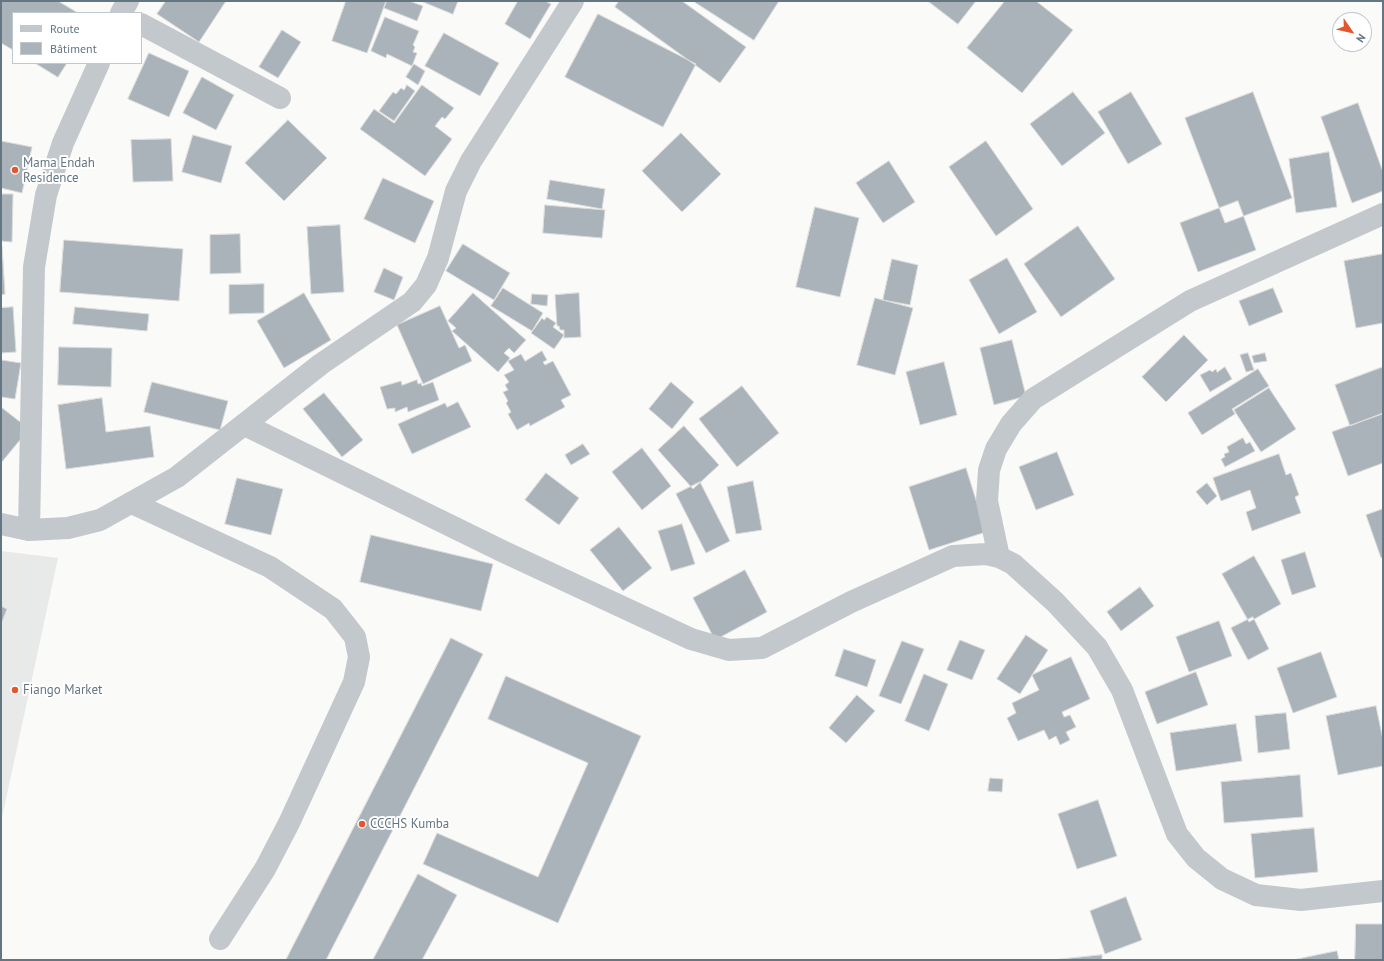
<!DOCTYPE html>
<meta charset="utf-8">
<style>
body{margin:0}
#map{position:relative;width:1384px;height:961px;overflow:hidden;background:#fafaf8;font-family:"PT Sans",sans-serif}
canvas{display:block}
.frame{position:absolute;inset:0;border:2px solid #657683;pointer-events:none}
.legend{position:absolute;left:12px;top:12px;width:130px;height:52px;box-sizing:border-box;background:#fff;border:1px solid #c1c8cd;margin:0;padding:5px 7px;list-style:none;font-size:12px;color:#657683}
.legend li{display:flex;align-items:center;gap:8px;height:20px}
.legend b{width:20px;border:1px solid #c1c8cd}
.north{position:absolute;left:1332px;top:12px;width:40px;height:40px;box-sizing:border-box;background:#fff;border:1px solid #c1c8cd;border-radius:50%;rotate:124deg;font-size:11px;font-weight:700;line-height:16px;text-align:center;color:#657683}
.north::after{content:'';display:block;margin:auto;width:14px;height:18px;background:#e4572e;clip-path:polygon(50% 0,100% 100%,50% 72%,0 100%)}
</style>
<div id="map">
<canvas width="1384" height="961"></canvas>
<div class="frame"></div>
<ul class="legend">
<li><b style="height:5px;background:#c3c8cc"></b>Route</li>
<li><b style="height:11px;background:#aab3b9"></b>Bâtiment</li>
</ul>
<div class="north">N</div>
</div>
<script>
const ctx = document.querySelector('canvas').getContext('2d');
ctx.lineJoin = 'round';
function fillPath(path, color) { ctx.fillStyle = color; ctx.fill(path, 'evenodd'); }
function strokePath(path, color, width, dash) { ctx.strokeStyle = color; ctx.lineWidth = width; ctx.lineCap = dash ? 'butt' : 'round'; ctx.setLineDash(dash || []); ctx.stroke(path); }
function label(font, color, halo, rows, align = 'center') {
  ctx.font = font + ' "PT Sans",sans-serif'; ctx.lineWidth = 4; ctx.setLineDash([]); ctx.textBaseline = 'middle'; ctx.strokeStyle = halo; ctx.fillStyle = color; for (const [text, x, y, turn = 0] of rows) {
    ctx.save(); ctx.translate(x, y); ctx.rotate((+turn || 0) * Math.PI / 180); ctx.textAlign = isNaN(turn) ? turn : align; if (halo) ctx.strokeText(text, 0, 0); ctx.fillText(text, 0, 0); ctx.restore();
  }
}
fillPath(new Path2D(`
 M1,551L58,558L1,822Z`), '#e8e9e9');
const building = new Path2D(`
 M1,1H58L78,13H13V50L1,43Z
 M166,1H226L199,42L157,14Z
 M346,1H386L367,53L332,41Z
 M387,1H409L423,6L417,21L384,8Z
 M421,1H458L453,14Z
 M518,1H545L551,4L530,39L505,24Z
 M619,1H682L746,47L720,83L615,7Z
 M693,1H779L754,40Z
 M928,1H976L958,24Z
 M1005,1H1036L1073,30L1022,93L967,48Z
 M598,14L696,64L663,127L565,77Z
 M385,17L419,31L413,45L415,47L413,52L417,53L412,66L387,54L386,58L371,51Z
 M282,30L301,42L278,78L259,67Z
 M444,33L499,63L480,96L425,66Z
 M149,53L189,71L169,117L128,99Z
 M35,63H67L58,77Z
 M414,64L425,71L418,85L406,77Z
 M202,77L234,95L216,130L183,113Z
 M407,85L415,91L394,121L379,111L393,92L396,94L401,88L404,90Z
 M422,85L454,108L445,119L442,117L435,126L452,139L425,176L360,129L374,109L394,123Z
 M1073,92L1105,133L1062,166L1030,124Z
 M1131,92L1162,144L1128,164L1098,112Z
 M1253,92L1292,198L1225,223L1185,118Z
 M1358,103L1383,172V191L1352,203L1321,117Z
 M288,120L327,158L284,201L245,163Z
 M681,133L721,174L682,212L642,171Z
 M193,135L232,146L221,183L182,172Z
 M171,139L173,181L133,182L131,140Z
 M1,141L32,147L22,193L1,188Z
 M986,141L1033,209L996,236L949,167Z
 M1329,152L1337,207L1296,213L1289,159Z
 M889,161L915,202L883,223L856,183Z
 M383,178L434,201L415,243L364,219Z
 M550,180L605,189L602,209L547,199Z
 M1,194H13L12,242L1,241Z
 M1238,201L1256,250L1198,272L1180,223Z
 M545,205L605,210L602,238L543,233Z
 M815,207L859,218L840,297L796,287Z
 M340,225L344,292L311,294L307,227Z
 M1078,226L1115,279L1061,317L1024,264Z
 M240,234L241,273L210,274V235Z
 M64,240L183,249L179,301L60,292Z
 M463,244L510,273L494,300L446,271Z
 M1,246H2L5,294L1,295Z
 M1383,254V323L1356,328L1344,261Z
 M1007,258L1037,312L999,334L969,280Z
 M892,259L918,265L910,305L883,300Z
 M384,268L403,277L394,300L374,292Z
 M264,284V313L229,314V285Z
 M503,288L543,313L532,331L491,306Z
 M1273,288L1283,312L1249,326L1239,301Z
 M304,293L331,340L284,368L257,321Z
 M473,293L526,340L514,353L509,348L504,353L510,358L498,372L452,331L456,328L448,321Z
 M579,293L581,337L564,338V330H560L559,326H557L555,295Z
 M532,294L548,295L547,306L531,304Z
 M875,298L913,308L895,375L857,365Z
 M440,306L459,348L465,345L472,361L423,384L397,325Z
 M13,307L16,352L1,353V308Z
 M75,307L149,314L147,331L73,324Z
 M547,317L556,323L553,327L564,335L554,349L531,333L542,318L544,320Z
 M1184,335L1208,360L1166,402L1142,377Z
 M1012,340L1026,396L994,405L980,348Z
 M59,347L112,348L111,387L58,385Z
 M542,351L547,360L543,362L545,365L553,361L571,395L561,400L565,407L530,426L529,423L517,430L508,414L511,412L506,403L508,401L503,392L508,390L505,385L509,382L504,375L514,370L508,361L521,354L525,361Z
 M1248,353L1254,370L1246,372L1240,355Z
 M1265,353L1267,361L1254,363L1252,356Z
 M1,360L21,363L15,399L1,397Z
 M944,362L957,415L920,425L906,372Z
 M1225,367L1232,379L1210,392L1200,375L1210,370L1212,372L1216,369L1217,372Z
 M1383,367V413L1350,426L1335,385Z
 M1258,369L1269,386L1232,409L1235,414L1202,435L1188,413Z
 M417,380L418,384L421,383L422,386L433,382L439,400L408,412L407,407L395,412V408L387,409L380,387L401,381L402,385Z
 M152,382L228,401L220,430L144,412Z
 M671,382L694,402L672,429L649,409Z
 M742,386L779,433L737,467L699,419Z
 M1269,388L1296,429L1261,452L1234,410Z
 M324,393L363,440L342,457L303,409Z
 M102,398L106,432L150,426L154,457L66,469L58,405Z
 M458,402L471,427L412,454L398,424L445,403L447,407Z
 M1,407L29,429L1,463Z
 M1383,414V463L1348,476L1332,432Z
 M684,426L719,465L693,489L658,450Z
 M1243,438L1246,444L1250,442L1255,451L1225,467L1221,459L1225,457L1224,454L1229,452L1227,447Z
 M583,444L590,454L571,465L565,455Z
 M642,448L671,486L642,510L612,472Z
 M1057,452L1074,495L1036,510L1019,467Z
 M1279,454L1286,475L1291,473L1299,495L1295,497L1301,513L1252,531L1246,512L1256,508L1250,490L1221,501L1213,478Z
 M966,468L986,532L929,550L909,487Z
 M546,473L579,498L559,525L525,500Z
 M237,478L283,489L271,535L225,524Z
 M753,481L762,530L736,534L727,487Z
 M700,482L730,541L706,553L676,494Z
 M1207,483L1217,496L1207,505L1196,492Z
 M1383,509V557L1381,558L1366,515Z
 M682,524L695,564L671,571L658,531Z
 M619,527L652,568L623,591L590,550Z
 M371,535L493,564L481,611L360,582Z
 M1305,552L1316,587L1292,595L1281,560Z
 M1254,556L1281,604L1249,622L1222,574Z
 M745,570L767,612L715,640L693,598Z
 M1140,587L1154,606L1121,631L1107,612Z
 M1,606L7,609L2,622L1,621Z
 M1253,617L1269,649L1248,660L1231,628Z
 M1219,621L1232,656L1189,672L1176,637Z
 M1026,635L1048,650L1020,694L997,679Z
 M451,638L483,654L326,960H286Z
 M960,640L985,650L972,680L947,670Z
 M902,641L924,649L901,704L879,696Z
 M844,649L876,660L867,687L835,676Z
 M1321,652L1337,697L1293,713L1277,668Z
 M1071,657L1090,699L1062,712L1064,717L1070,715L1076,727L1066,732L1070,740L1060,745L1056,736L1049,740L1044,730L1018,741L1007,718L1016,713L1012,703L1039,690L1032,675Z
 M1196,672L1208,705L1157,724L1145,692Z
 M924,674L948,684L929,731L905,721Z
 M506,676L641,736L558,923L423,864L437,833L538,877L588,763L488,719Z
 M857,695L875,711L846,743L829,728Z
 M1376,706L1383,740V766L1338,775L1326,716Z
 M1286,713L1290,749L1258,753L1255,716Z
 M1236,724L1242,761L1176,771L1170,733Z
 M1300,775L1303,817L1224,823L1221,782Z
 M990,778L1003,779L1002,792L988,791Z
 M1098,800L1117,856L1077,869L1058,814Z
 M1314,828L1318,872L1255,878L1251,834Z
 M418,874L457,895L422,960H373Z
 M1126,897L1142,940L1105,954L1090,911Z
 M1356,924H1383V960H1355Z
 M1337,951L1339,960H1293Z
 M1102,955V960H1052Z`);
fillPath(building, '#aab3b9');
strokePath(building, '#dcdcda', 1);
strokePath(new Path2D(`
 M121,13L128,1
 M141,24L280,98
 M245,425L502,551L691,639L729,650L762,648L851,602L953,556L986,554L999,557L1013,564L1055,602L1097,647L1122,690L1177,834L1196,858L1222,879L1256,895L1301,900L1383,891
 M132,503L270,567L333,609L355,637L359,657L354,682L289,823L265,869L220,939
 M1,524L29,530L68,528L100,520L177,477L321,364L412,302L426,285L438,258L456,191L471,161L573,1
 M29,530L34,267L46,195L63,143L99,63
 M999,557L987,501L989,470L996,449L1011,424L1033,399L1190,301L1383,214`), '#c3c8cc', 22);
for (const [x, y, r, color] of [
 [15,170,4,"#e4572e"],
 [15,690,4,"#e4572e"],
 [362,824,4,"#e4572e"]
]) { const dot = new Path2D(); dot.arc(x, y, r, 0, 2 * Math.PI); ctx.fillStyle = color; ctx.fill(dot); strokePath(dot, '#fff', 1.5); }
label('13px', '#657683', '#fff', [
 ["Mama Endah",23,163],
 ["Residence",23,178],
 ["Fiango Market",23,690],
 ["CCCHS Kumba",370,824]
], 'left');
</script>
